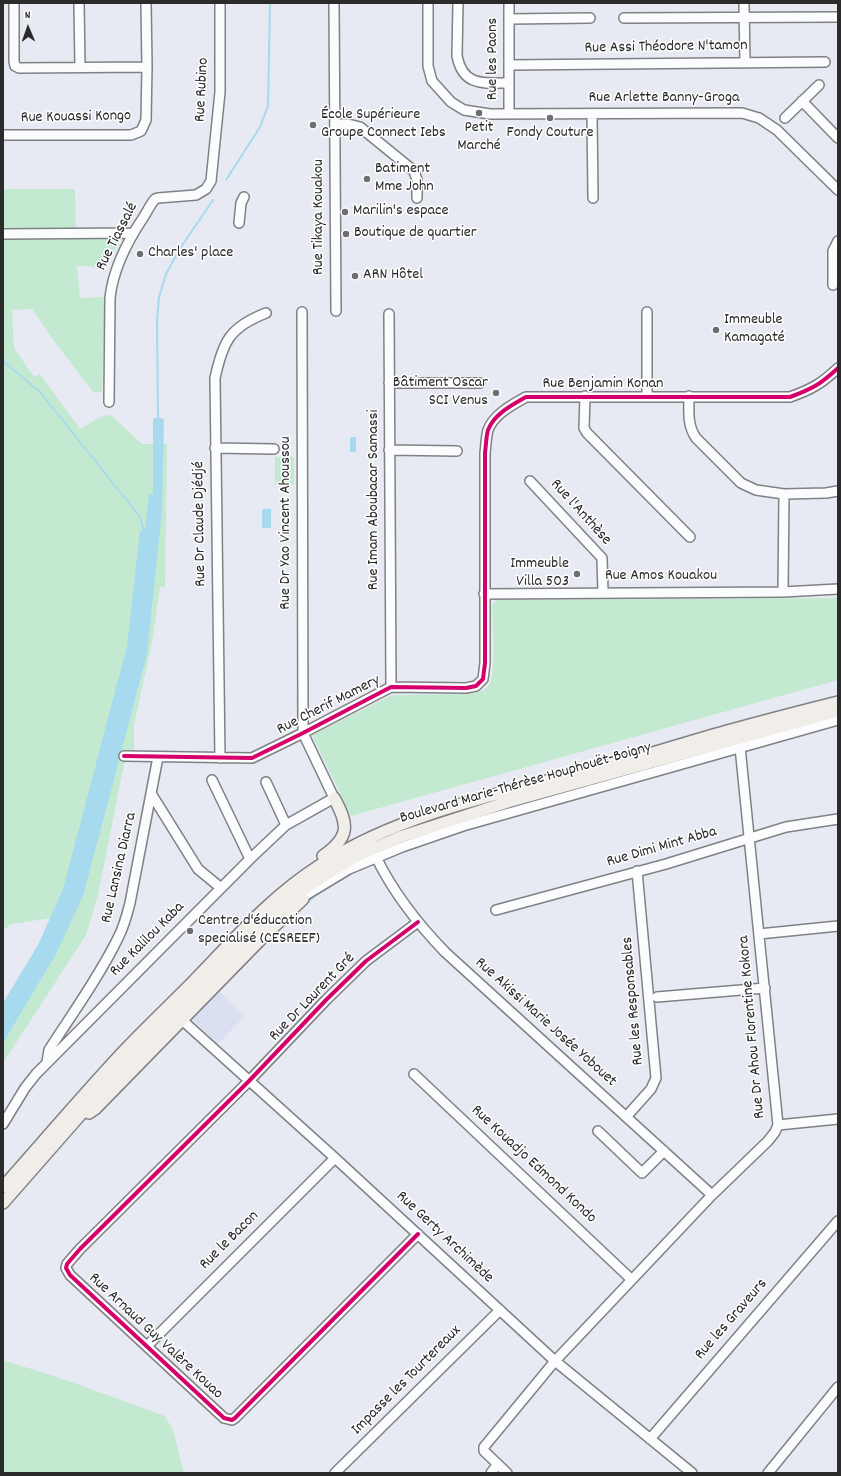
<!DOCTYPE html>
<meta charset="utf-8">
<style>
body{margin:0}
#map{position:relative;width:841px;height:1476px;overflow:hidden;background:#e7eaf2;font-family:Dekko,sans-serif}
canvas{display:block}
.frame{position:absolute;inset:0;border:4px solid #2b2b2b;pointer-events:none}
.north{position:absolute;left:8px;top:8px;width:40px;height:40px;-webkit-text-stroke:3px #fff;paint-order:stroke;rotate:358deg;font-size:11px;font-weight:700;line-height:16px;text-align:center;color:#2b2b2b}
.north::after{content:'';display:block;margin:auto;width:14px;height:18px;background:#2b2b2b;clip-path:polygon(50% 0,100% 100%,50% 72%,0 100%)}
</style>
<div id="map">
<canvas width="841" height="1476"></canvas>
<div class="frame"></div>
<div class="north">N</div>
</div>
<script>
const ctx = document.querySelector('canvas').getContext('2d');
ctx.lineJoin = 'round';
function fillPath(path, color) { ctx.fillStyle = color; ctx.fill(path, 'evenodd'); }
function strokePath(path, color, width, dash) { ctx.strokeStyle = color; ctx.lineWidth = width; ctx.lineCap = dash ? 'butt' : 'round'; ctx.setLineDash(dash || []); ctx.stroke(path); }
function label(font, color, halo, rows, align = 'center') {
  ctx.font = font + ' Dekko,sans-serif'; ctx.lineWidth = 3; ctx.setLineDash([]); ctx.textBaseline = 'middle'; ctx.strokeStyle = halo; ctx.fillStyle = color; for (const [text, x, y, turn = 0] of rows) {
    ctx.save(); ctx.translate(x, y); ctx.rotate((+turn || 0) * Math.PI / 180); ctx.textAlign = isNaN(turn) ? turn : align; if (halo) ctx.strokeText(text, 0, 0); ctx.fillText(text, 0, 0); ctx.restore();
  }
}
fillPath(new Path2D(`
 M217,989L245,1016L218,1044L190,1017Z`), '#dae0f1');
fillPath(new Path2D(`
 M3,189H75L76,231L126,229L105,267L77,266L80,298L105,297L102,392H93L54,341L32,309L12,310L14,348L34,377L40,374L80,429L104,415L112,416L142,444H167L165,587H160L152,642L134,725V749L131,760L126,759L122,774L98,895L86,935L3,1063V1023L64,916L12,924L3,930Z
 M275,457H294V485H275Z
 M838,598V680L351,816L312,735L392,695L468,694C476,693 484,692 489,685C497,673 492,621 492,605L497,600Z
 M3,1360L66,1380L165,1416L173,1430L184,1473H3Z`), '#c3ead0');
fillPath(new Path2D(`
 M158,417L164,419L162,511L147,654L108,802L83,896L56,954L3,1043V1003L38,945L63,889L122,665L127,646L140,531L145,529L149,494H153V419Z
 M350,437H356V452H350Z
 M262,509H271V528H262Z`), '#a7daee');
strokePath(new Path2D(`
 M226,180L260,127L268,106L270,3
 M3,361L40,392L140,517L144,531
 M158,418L157,321L159,297L166,274L179,250L213,200
 M306,904L319,892`), '#a7daee', 2);
const minor = new Path2D(`
 M14,3V61L15,66L19,68L147,67
 M79,3L80,68
 M334,3L336,311
 M428,3V66L432,81L451,102L464,110L490,114L742,113L759,118L777,130L838,190
 M458,3L457,56C463,87 484,83 509,83
 M744,3L745,62
 M624,18L838,17
 M509,19L590,18
 M509,65L825,62
 M802,101L838,138
 M509,114V3
 M592,114L593,198
 M785,118L819,85
 M335,124H348L360,127L414,171L417,180V198
 M3,135H131L141,131L146,120L147,67L146,3
 M239,223L241,203L244,197
 M3,234L133,233
 M833,285V251L838,241
 M389,314L391,687
 M389,383H480
 M585,396L584,428L587,433L690,537
 M689,396C689,411 687,425 696,438L741,483L756,490L784,494L826,493L838,491
 M647,397V312
 M109,402L110,298C113,269 127,242 143,218C147,212 150,205 155,199L158,198L196,195L206,189L211,181L220,92V3
 M215,448L274,449
 M389,450L457,451
 M530,481L602,558L603,592
 M783,592L784,494
 M484,594L783,592L838,589
 M124,756L252,758L303,733L391,687L466,688L476,686L483,679L485,663V453C486,446 486,437 488,430C494,414 512,405 526,397H790C812,389 821,384 838,368
 M220,758L215,378C223,341 230,327 266,313
 M212,780L250,859
 M266,782L286,825
 M152,795L198,869L221,888
 M376,857C394,894 417,923 445,952L712,1195
 M296,901L349,869L402,847L463,826L838,720
 M496,910L666,864L786,827L838,819
 M418,922L366,961L326,1000L249,1081L80,1249L67,1264L66,1268L70,1275L224,1418L232,1420L235,1418L418,1234
 M759,934L838,926
 M657,997L765,988
 M182,1020L335,1158L555,1361L692,1473
 M47,1062L49,1050C72,1014 99,977 118,938C124,927 127,915 130,903L158,757
 M414,1074L631,1279
 M626,1117L651,1089L656,1078L637,871
 M3,1124L25,1088L36,1074L250,859L286,825L334,798L303,733L302,312
 M778,1125L838,1119
 M598,1131L642,1173L664,1151
 M148,1345L335,1158
 M650,1439L838,1221
 M335,1473L500,1310
 M491,1473L497,1465
 M507,1473L484,1451V1447L555,1361L712,1195L768,1141L775,1132L778,1125L740,747
 M768,1473L838,1387`);
const major = new Path2D(`
 M323,856C350,837 349,825 334,798
 M89,1113L95,1109L263,937L303,899
 M3,1187C43,1142 82,1096 123,1052C145,1029 168,1007 190,985C231,943 269,898 319,866C406,809 521,789 621,762C658,752 694,740 731,730C767,720 802,711 838,702
 M3,1203L117,1073L198,992L244,944L280,908L311,884L348,861L367,851L400,837L511,801L838,711`);
strokePath(minor, '#808185', 12);
strokePath(major, '#808185', 14);
strokePath(minor, '#fbfcfd', 9);
strokePath(major, '#f1ede9', 11);
strokePath(new Path2D(`
 M124,756L252,758L303,733L391,687L466,688L476,686L483,679L485,663V453C486,446 486,437 488,430C494,414 512,405 526,397H790C812,389 821,384 838,368
 M418,922L366,961L326,1000L249,1081L80,1249L67,1264L66,1268L70,1275L224,1418L232,1420L235,1418L418,1234`), '#d6006c', 4);
for (const [x, y, r, color] of [
 [479,113,4,"#6d6e71"],
 [550,118,4,"#6d6e71"],
 [313,125,4,"#6d6e71"],
 [367,179,4,"#6d6e71"],
 [345,212,4,"#6d6e71"],
 [346,234,4,"#6d6e71"],
 [140,254,4,"#6d6e71"],
 [355,276,4,"#6d6e71"],
 [716,330,4,"#6d6e71"],
 [496,393,4,"#6d6e71"],
 [577,574,4,"#6d6e71"],
 [190,931,4,"#6d6e71"]
]) { const dot = new Path2D(); dot.arc(x, y, r, 0, 2 * Math.PI); ctx.fillStyle = color; ctx.fill(dot); strokePath(dot, '#fff', 1.5); }
label('16px', '#2b2b2b', '#fff', [
 ["Rue Assi Théodore N'tamon",666,48,-1],
 ["Rue les Paons",494,59,-90],
 ["Rue Rubino",203,90,-87],
 ["Rue Arlette Banny-Groga",664,99],
 ["Rue Kouassi Kongo",76,118,-1],
 ["Rue Tikaya Kouakou",320,217,-90],
 ["Rue Tiassalé",118,237,-63],
 ["Rue Benjamin Konan",603,385],
 ["Rue Imam Aboubacar Samassi",375,500,-90],
 ["Rue l'Anthèse",580,513,48],
 ["Rue Dr Yao Vincent Ahoussou",287,523,-90],
 ["Rue Dr Claude Djédjé",201,524,-91],
 ["Rue Amos Kouakou",661,577],
 ["Rue Cherif Mamery",329,706,-27],
 ["Boulevard Marie-Thérèse Houphouët-Boigny",526,784,-16],
 ["Rue Dimi Mint Abba",662,848,-16],
 ["Rue Lansina Diarra",120,868,-77],
 ["Rue Kalilou Kaba",148,940,-45],
 ["Rue Dr Laurent Gré",313,998,-46],
 ["Rue les Responsables",634,1001,-95],
 ["Rue Akissi Marie Josée Yobouet",545,1023,42],
 ["Rue Dr Ahou Florentine Kokora",753,1027,-95],
 ["Rue Kouadjo Edmond Kondo",533,1165,43],
 ["Rue Gerty Archimède",444,1238,43],
 ["Rue le Bacon",230,1241,-45],
 ["Rue les Graveurs",732,1320,-49],
 ["Rue Arnaud Guy Valère Kouao",155,1337,43],
 ["Impasse les Tourtereaux",407,1381,-45]
]);
label('16px', '#2b2b2b', '#fff', [
 ["École Supérieure",321,116],
 ["Groupe Connect Iebs",321,134],
 ["Petit",479,129,"center"],
 ["Marché",479,147,"center"],
 ["Fondy Couture",550,134,"center"],
 ["Batiment",375,170],
 ["Mme John",375,188],
 ["Marilin's espace",353,212],
 ["Boutique de quartier",354,234],
 ["Charles' place",148,254],
 ["ARN Hôtel",363,276],
 ["Immeuble",724,321],
 ["Kamagaté",724,339],
 ["Bâtiment Oscar",488,384,"right"],
 ["SCI Venus",488,402,"right"],
 ["Immeuble",569,565,"right"],
 ["Villa 503",569,583,"right"],
 ["Centre d'éducation",198,922],
 ["specialisé (CESREEF)",198,940]
], 'left');
</script>
